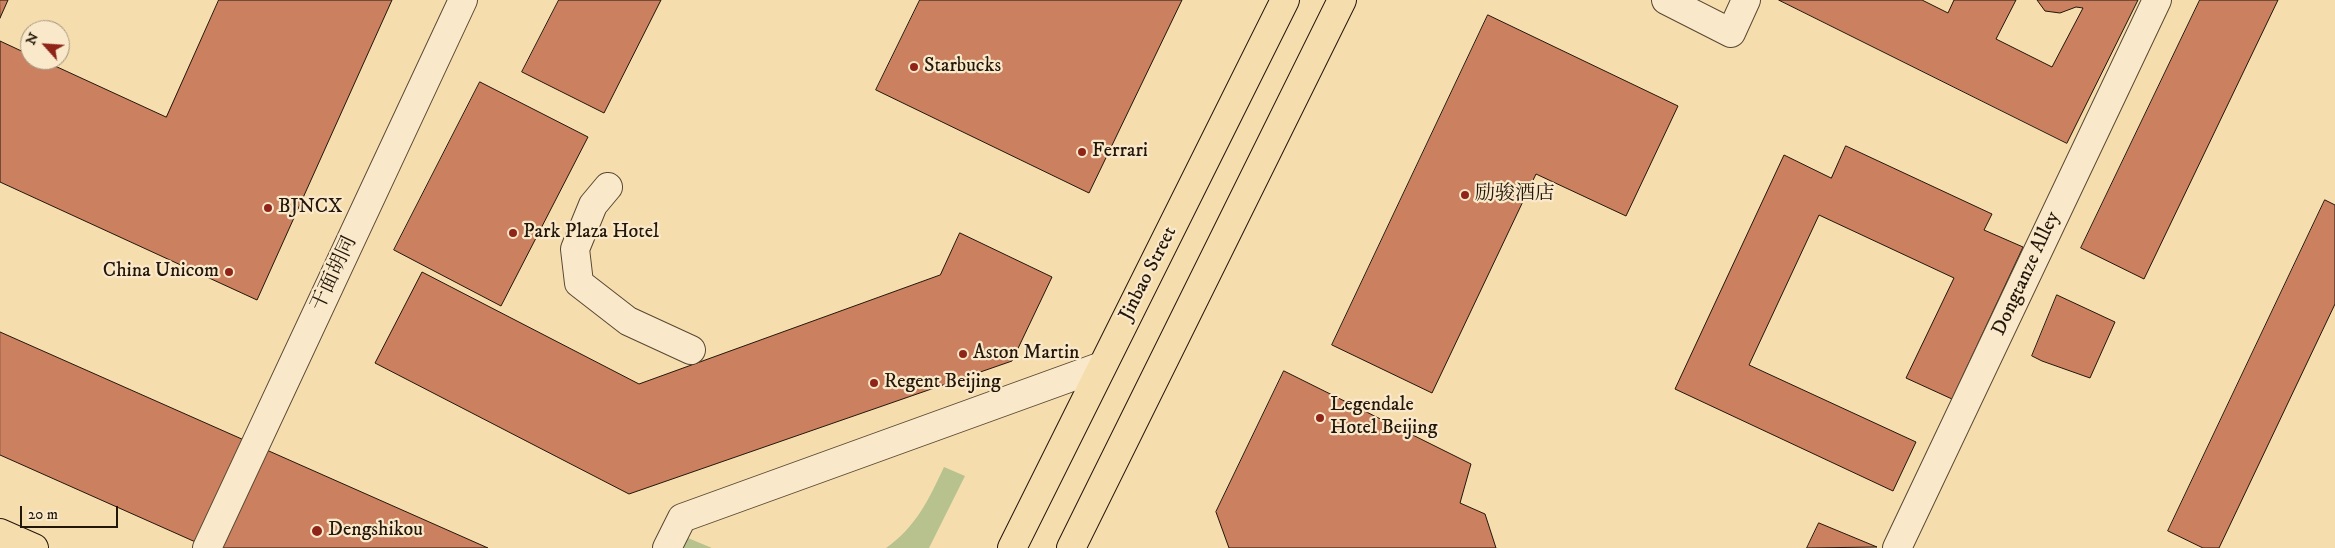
<!DOCTYPE html>
<meta charset="utf-8">
<style>
body{margin:0}
#map{position:relative;width:2335px;height:548px;overflow:hidden;background:#f6ddae;font-family:"IM FELL DW Pica",serif}
canvas{display:block}
.north{position:absolute;left:20px;top:20px;width:50px;height:50px;box-sizing:border-box;background:#f9e9ca;border:1px solid #a3957d;border-radius:50%;rotate:296deg;font-size:14px;font-weight:700;line-height:20px;text-align:center;color:#23160a}
.north::after{content:'';display:block;margin:auto;width:18px;height:22px;background:#8f2418;clip-path:polygon(50% 0,100% 100%,50% 72%,0 100%)}
.scale{position:absolute;left:20px;top:506px;width:98px;height:22px;box-sizing:border-box;border:2px solid #23160a;border-top:0;padding-left:6px;font-size:15px;line-height:18px;white-space:nowrap;color:#23160a;-webkit-text-stroke:4px #f9e9ca;paint-order:stroke}
</style>
<div id="map">
<canvas width="2335" height="548"></canvas>
<div class="north">N</div>
<div class="scale">20 m</div>
</div>
<script>
const ctx = document.querySelector('canvas').getContext('2d');
ctx.lineJoin = 'round';
function fillPath(path, color) { ctx.fillStyle = color; ctx.fill(path, 'evenodd'); }
function strokePath(path, color, width, dash) { ctx.strokeStyle = color; ctx.lineWidth = width; ctx.lineCap = dash ? 'butt' : 'round'; ctx.setLineDash(dash || []); ctx.stroke(path); }
function label(font, color, halo, rows, align = 'center') {
  ctx.font = font + ' "IM FELL DW Pica","Noto Serif SC",serif'; ctx.lineWidth = 4.5; ctx.setLineDash([]); ctx.textBaseline = 'middle'; ctx.strokeStyle = halo; ctx.fillStyle = color; for (const [text, x, y, turn = 0] of rows) {
    ctx.save(); ctx.translate(x, y); ctx.rotate((+turn || 0) * Math.PI / 180); ctx.textAlign = isNaN(turn) ? turn : align; if (halo) ctx.strokeText(text, 0, 0); ctx.fillText(text, 0, 0); ctx.restore();
  }
}
fillPath(new Path2D(`
 M944,467L965,476L929,548H886C916,527 929,499 944,467Z
 M688,538L712,548H683Z`), '#b8c28e');
const building = new Path2D(`
 M0,0H8L0,18Z
 M219,0H392L257,300L0,182V41L30,55V60H42L166,117Z
 M559,0H661L604,113L522,72Z
 M920,0H1182L1089,193L876,90Z
 M1779,0H1922L1948,13L1954,0H2016L1996,39L2052,67L2083,8L2076,7L2060,13L2045,11L2037,0H2138L2067,143Z
 M2200,0H2278L2144,279L2081,248Z
 M1488,15L1678,106L1626,216L1536,174L1432,393L1332,345Z
 M480,82L588,137L501,306L394,250Z
 M1846,146L1992,214L1984,230L2023,247L1952,399L1906,378L1954,278L1819,215L1749,365L1916,442L1893,491L1675,389L1784,155L1831,178Z
 M2325,200L2335,205V304L2219,548H2203L2168,531Z
 M960,233L1052,277L1012,361L629,494L375,363L422,272L639,384L940,275Z
 M2057,295L2115,322L2090,378L2042,361L2032,356Z
 M0,332L488,548H209L0,455Z
 M1284,371L1471,464L1460,503L1485,514L1496,548H1229L1216,512Z
 M1819,523L1877,547L1807,548Z`);
fillPath(building, '#cb8060');
strokePath(building, '#23160a', 1);
const minor = new Path2D(`
 M1666,0L1731,33L1746,0
 M608,187L593,205L575,249L579,283L628,321L691,350
 M207,548L463,0
 M667,548L682,518L1102,366
 M1897,548L2157,0`);
const major = new Path2D(`
 M0,533L34,548
 M1012,548L1285,0
 M1071,548L1342,0`);
strokePath(minor, '#584833', 30);
strokePath(major, '#23160a', 30);
strokePath(minor, '#f9e9ca', 28);
strokePath(major, '#f6ddae', 28);
for (const [x, y, r, color] of [
 [914,67,5,"#8f2418"],
 [1082,152,5,"#8f2418"],
 [1465,195,5,"#8f2418"],
 [268,208,5,"#8f2418"],
 [513,233,5,"#8f2418"],
 [229,272,5,"#8f2418"],
 [963,354,5,"#8f2418"],
 [874,383,5,"#8f2418"],
 [1320,418,5,"#8f2418"],
 [317,531,6,"#8f2418"]
]) { const dot = new Path2D(); dot.arc(x, y, r, 0, 2 * Math.PI); ctx.fillStyle = color; ctx.fill(dot); strokePath(dot, '#f9e9ca', 2); }
label('20px', '#23160a', '#f9e9ca', [
 ["Starbucks",924,67],
 ["Ferrari",1092,152],
 ["励骏酒店",1475,195],
 ["BJNCX",278,208],
 ["Park Plaza Hotel",523,233],
 ["China Unicom",219,272,"right"],
 ["Aston Martin",973,354],
 ["Regent Beijing",884,383],
 ["Legendale",1330,406],
 ["Hotel Beijing",1330,429],
 ["Dengshikou",328,531]
], 'left');
label('20px', '#23160a', '#f9e9ca', [
 ["干面胡同",335,274,-65],
 ["Jinbao Street",1149,274,-63],
 ["Dongtanze Alley",2027,274,-65]
]);
</script>
